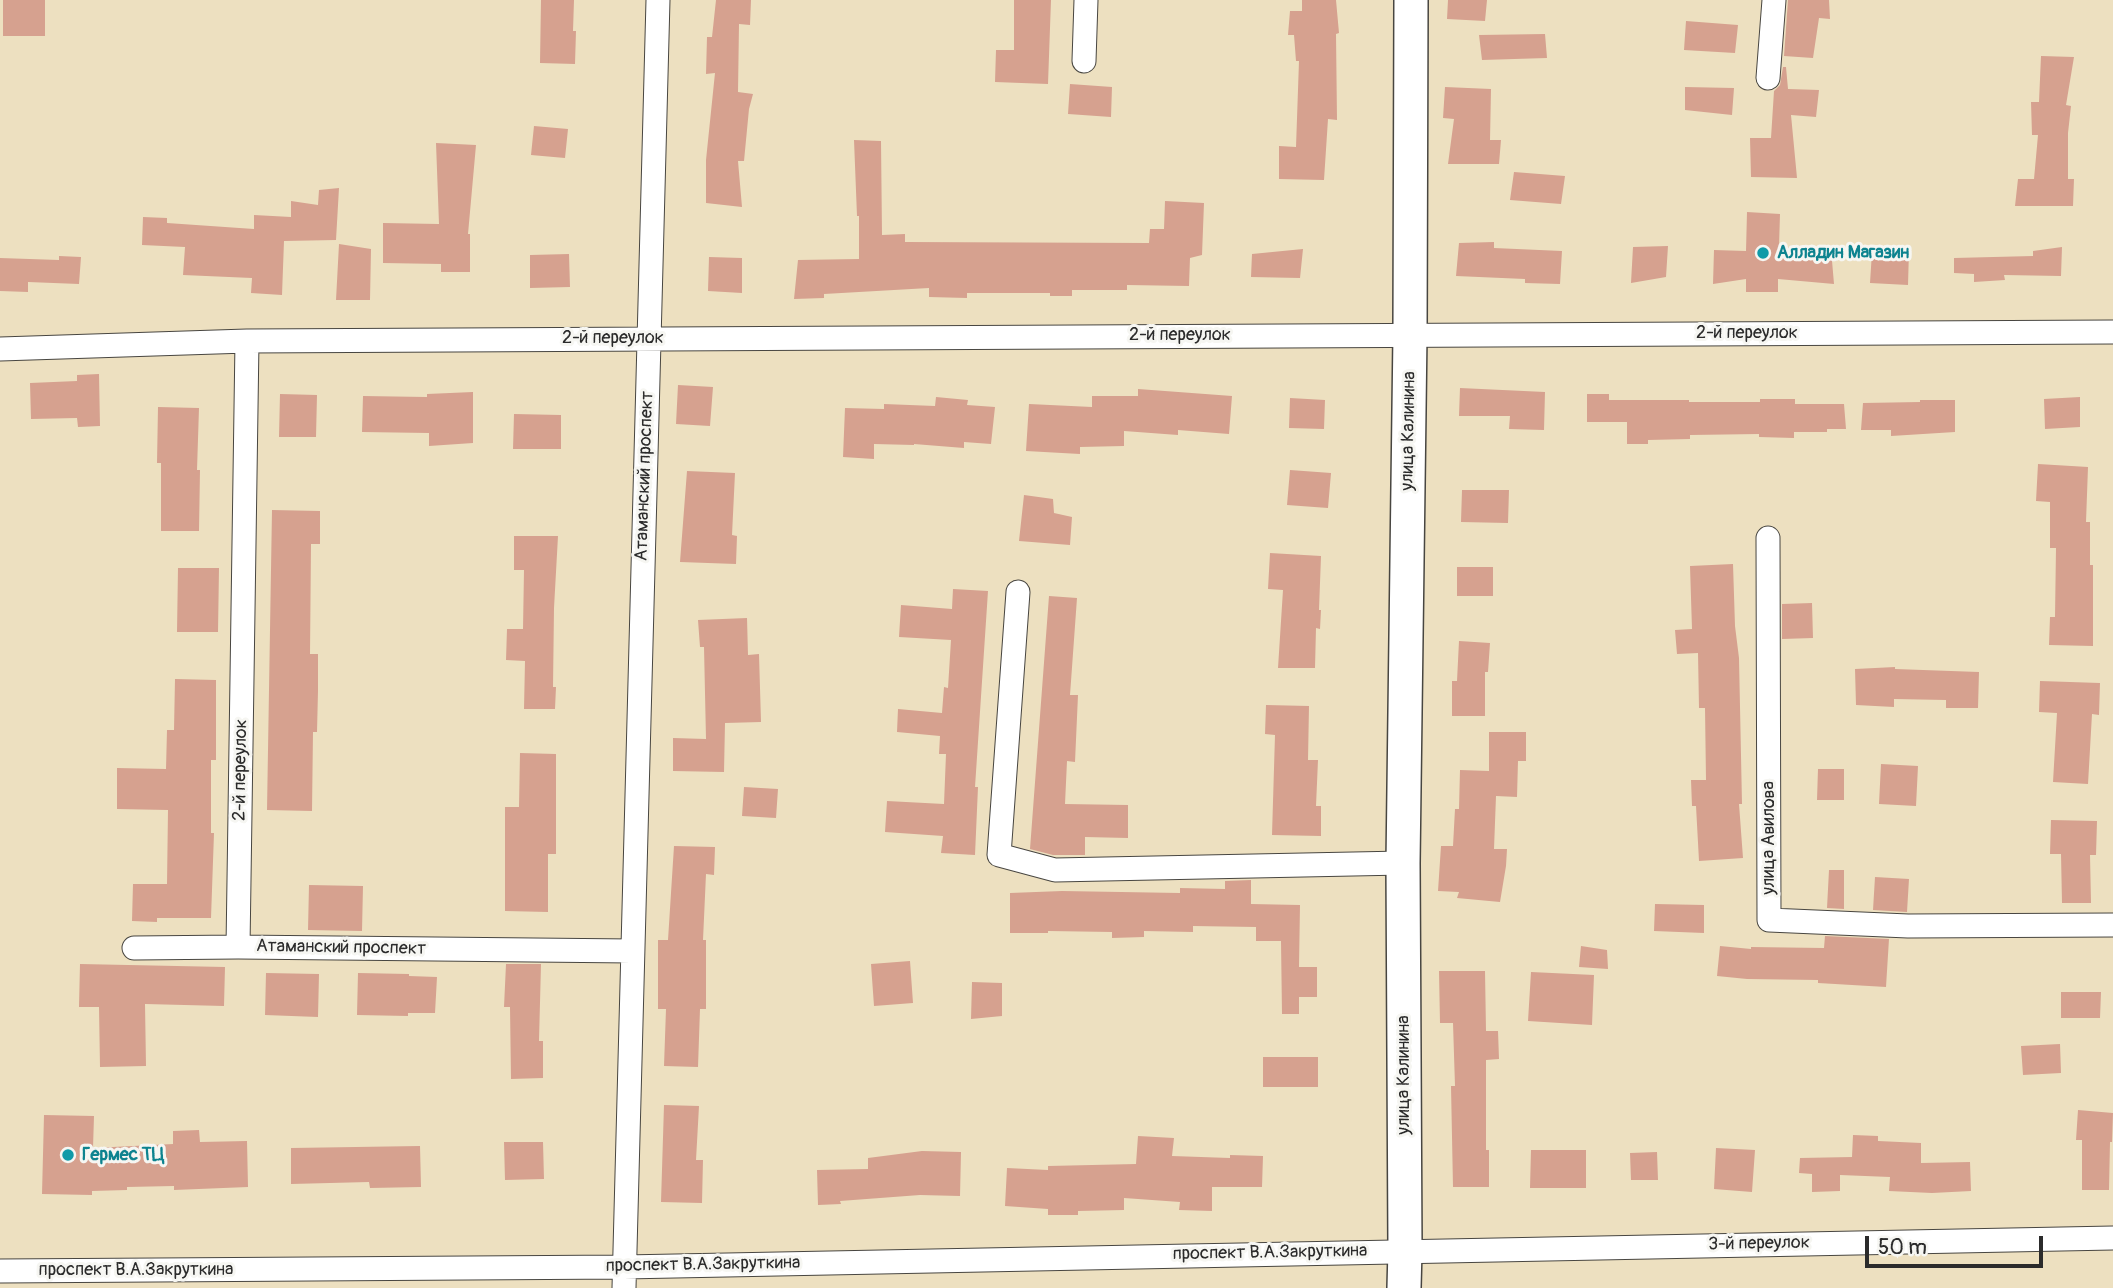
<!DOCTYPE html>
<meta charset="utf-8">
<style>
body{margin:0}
#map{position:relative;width:2113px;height:1288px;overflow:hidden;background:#ede0c0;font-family:Pangolin,sans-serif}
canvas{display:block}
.scale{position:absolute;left:1865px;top:1236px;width:178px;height:32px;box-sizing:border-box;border:4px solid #2b2b2b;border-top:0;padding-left:9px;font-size:21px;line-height:24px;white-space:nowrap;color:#2b2b2b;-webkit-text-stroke:5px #f6f6f2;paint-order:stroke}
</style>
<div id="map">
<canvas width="2113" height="1288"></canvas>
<div class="scale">50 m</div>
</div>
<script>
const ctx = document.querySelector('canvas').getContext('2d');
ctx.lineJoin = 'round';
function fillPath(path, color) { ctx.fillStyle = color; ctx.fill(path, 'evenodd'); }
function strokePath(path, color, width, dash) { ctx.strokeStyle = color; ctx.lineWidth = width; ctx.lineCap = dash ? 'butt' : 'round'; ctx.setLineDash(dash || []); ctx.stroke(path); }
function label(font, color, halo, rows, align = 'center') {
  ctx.font = font + ' Pangolin,sans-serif'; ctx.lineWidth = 6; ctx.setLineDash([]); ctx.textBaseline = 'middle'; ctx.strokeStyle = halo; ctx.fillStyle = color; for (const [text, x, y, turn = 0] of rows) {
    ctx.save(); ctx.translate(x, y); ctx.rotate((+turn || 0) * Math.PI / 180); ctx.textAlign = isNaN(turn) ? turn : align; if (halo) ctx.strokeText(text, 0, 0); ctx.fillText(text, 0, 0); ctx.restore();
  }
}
fillPath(new Path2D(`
 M3,0H45V36H3Z
 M541,0H574L573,31H576L575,64L540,63Z
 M716,0H751L750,25L739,24L738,92L753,94L749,109L744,161H738L742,207L706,203V160L715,73L706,74L707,37H712Z
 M1014,0H1051L1048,84L995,82L996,50H1014Z
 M1302,0H1336L1339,33L1336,34L1337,120L1328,119L1324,180L1279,179V146L1296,147L1299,61H1296L1294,35H1288L1290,11H1302Z
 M1448,0H1487L1485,21L1447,19Z
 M1788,0H1829L1830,19L1819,18L1813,58L1784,56Z
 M1686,21L1738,25L1735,53L1684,50Z
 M1545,34L1547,58L1482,60L1479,35Z
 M2041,56L2074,57L2066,105L2071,106L2068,133V179H2074L2073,206H2015L2018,179H2034L2038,135H2032L2031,102H2039Z
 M1783,67H1786L1788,89L1819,90L1816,117L1791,115L1797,178L1751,177L1750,138H1771L1774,91L1780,85Z
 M1070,84L1112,87L1111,117L1068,114Z
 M1445,87L1491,89L1490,140H1501L1499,164H1448L1454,119L1443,118Z
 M1685,87L1734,88L1732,115L1685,110Z
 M534,126L568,129L565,158L531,155Z
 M854,140L881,141L882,235L905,234V242L1149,243L1150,229H1164L1165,201L1204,203L1202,255L1190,258L1189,286L1127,285V290H1072V296H1050V293H967V298L929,297V288L824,294V298L794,299L798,260L859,259V216H857Z
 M436,143L476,145L468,234H470V272H441V264L383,263V223L439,224Z
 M1514,172L1565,176L1561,204L1510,200Z
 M339,188L336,240L284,241L282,295L251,293L252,278L183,275L185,247L142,245L143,217L167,218V223L254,229V215L291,217V201L318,205L319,190Z
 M1747,212L1780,214L1779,247L1831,249L1834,284L1778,279V292H1746V279L1713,284L1714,250L1746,251Z
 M1494,242V248L1562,251L1560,284L1525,283V279L1456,276L1459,243Z
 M339,244L371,249L370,300H336Z
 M1668,246L1666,277L1631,283L1633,247Z
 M2062,247L2061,276L2004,275L2005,280L1974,282V274L1954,273V258L2033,256V251Z
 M1303,249L1300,278L1251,277L1252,254Z
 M1909,250L1908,285L1870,283L1872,252Z
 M569,254L570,287L530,288V255Z
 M59,256L81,257L79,284L28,282V292L0,291V258L59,260Z
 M709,257L742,258V293L708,291Z
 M99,374L100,426L78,427L77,418L31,419L30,383L77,381V375Z
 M678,385L713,387L710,426L676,424Z
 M1460,388L1545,392L1544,430L1509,429L1510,416H1459Z
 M1138,389L1232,396L1229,434L1178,430V435L1124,431V446L1080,447V454L1026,451L1029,404L1092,407V396H1138Z
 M473,392V443L429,446V433L362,432L363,396L427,397V394Z
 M280,394L317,395L316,437H279Z
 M1587,394H1609V400H1689V402H1760V399H1795V404H1844L1846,429H1827V432H1794V438L1759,437V434L1690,435V439L1648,440V444H1627V422H1587Z
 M936,397L968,400L967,405L995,407L991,444L964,442V448L914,444V445L874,444V459L843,457L845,408L884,409V404L935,406Z
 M2080,397V427L2045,429L2044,399Z
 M1290,398L1325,400L1324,429L1289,428Z
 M1920,400H1955V432L1891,436V430H1861L1863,403L1920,402Z
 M158,407L199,408L197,470H200L199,531H161V463H157Z
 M514,414L561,415V449H513Z
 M2038,464L2088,467L2086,522H2090V565H2093V646L2049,645L2050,617H2055L2056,548H2050V502L2036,501Z
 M1290,470L1331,473L1328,508L1287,505Z
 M687,471L735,473L732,535L737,536L736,564L680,562Z
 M1462,490H1509L1508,523L1461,522Z
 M1024,495L1053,499L1054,513L1072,517L1070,545L1019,541Z
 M272,510L320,511V544H311L310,654H318V691L317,732H313L312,811L267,810Z
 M514,536H558L554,608L553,687H556L555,709H524L525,661L506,660L507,629H523L524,570H514Z
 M1270,553L1321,556L1319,610H1321L1320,629L1316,628L1315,668H1278L1283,590L1268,589Z
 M1733,564L1735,626L1739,658L1742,804H1739L1743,858L1699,861L1696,806H1692L1691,780H1706L1705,708H1699L1698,653L1677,654L1675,630L1692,629L1690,566Z
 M1457,567H1493V596H1457Z
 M178,568H219L218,632H177Z
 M953,589L988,591L975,787H978L975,855L941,853L943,836L885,832L887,801L944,804L946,754H939L940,736L897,732L898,709L942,713L944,687L948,688L951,640L899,637L901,605L952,609Z
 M1049,596L1077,598L1070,695H1078L1075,762L1067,761L1065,804L1128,805V838L1085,837V855H1053L1030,849Z
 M1812,603L1813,638L1782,639V604Z
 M747,618L748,655L759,654L761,722L725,723L724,772L673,771V738L706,739L704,647H700L698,620Z
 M1459,641L1490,643L1488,672H1485V716H1452V681H1457Z
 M1895,667V669L1979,672L1978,708H1946V700L1894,699V707L1856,705L1855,669Z
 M175,679L216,680V760H211V833H214L211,918H157V922L132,921L133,884H167L168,810L117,809V768L166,769L167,730H174Z
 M2040,681L2100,683L2099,715L2092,714L2088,784L2053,782L2057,713L2039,712Z
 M1266,705L1309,706L1308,760H1318L1316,806H1321V836L1272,835L1275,735L1265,734Z
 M1489,732H1526V761H1518L1517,797L1496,796L1494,849H1507L1506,866L1500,902L1457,898L1459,892L1438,891L1441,846H1453L1455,809H1459L1460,770L1489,771Z
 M520,753L556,754V854H548V912L505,911V807H519Z
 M1881,764L1918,766L1916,806L1879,804Z
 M1818,769H1844V800H1817Z
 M744,787L778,789L776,818L742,816Z
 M2051,820L2097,821L2096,855H2090L2091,903H2062L2061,854H2050Z
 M674,846L715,847L714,875L706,874L703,940H706V1009H700L698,1067L664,1066L666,1009H658V940H668Z
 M1829,870H1844V909L1827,908Z
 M1875,877L1909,879L1907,912L1873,910Z
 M1251,880V904L1300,905L1299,967H1317V997H1299V1014H1282L1281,941H1256V927L1193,926V932L1144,931V937L1112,938V932L1048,931V933H1010V893L1062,891L1180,893V888L1225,889V881Z
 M309,885L363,886L362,931L308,930Z
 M1655,904L1704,905V933L1654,931Z
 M1825,936L1889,939L1886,987L1818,983V980L1747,979L1717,976L1720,946L1751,949V947L1824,948Z
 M1581,946L1607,950L1608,969L1579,967Z
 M910,961L913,1003L874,1006L871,964Z
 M80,964L225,967L224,1006L145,1004L146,1066L100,1067L99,1007H79Z
 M506,964H541L539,1041H543V1078L511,1079L510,1007H504Z
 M1439,971H1485L1486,1031H1498L1499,1059L1486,1060V1150H1489V1187H1453L1451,1086H1455L1453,1023H1440Z
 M1531,972L1594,975L1592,1025L1528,1021Z
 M266,973L319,974L318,1017L265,1015Z
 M358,973L409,974V976L437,977L435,1013H408V1016L357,1015Z
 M972,982L1002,983V1016L971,1019Z
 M2061,992H2101L2100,1018H2061Z
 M2060,1044L2061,1073L2023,1075L2021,1046Z
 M1263,1057H1318V1087H1263Z
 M664,1105L699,1106L696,1160H703L702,1203L661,1202Z
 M2078,1110L2113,1113L2112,1142H2110L2109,1190H2082V1140H2076Z
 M44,1115L94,1116L93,1148L173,1144V1131L199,1130L200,1142L247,1141L248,1187L174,1190V1186L127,1187V1190L92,1191V1195L42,1194Z
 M1853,1135L1878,1136V1141L1921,1143V1163L1970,1162L1971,1191L1932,1193L1889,1191L1890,1177L1840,1175V1191L1812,1192V1174L1799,1173L1800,1158L1852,1157Z
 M1138,1136L1174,1138L1172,1156L1230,1158V1155L1263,1156L1262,1187H1212V1211L1179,1210L1180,1202L1124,1198V1210L1078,1211V1215H1048V1209L1005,1206L1007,1168L1048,1170V1166L1136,1164Z
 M504,1142H543L544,1179L505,1180Z
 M420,1146L421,1187L370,1188L369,1182L291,1184V1148Z
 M1716,1148L1755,1150L1752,1192L1714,1189Z
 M1531,1150H1586V1188H1530Z
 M922,1151L961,1152L960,1196L920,1195L840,1201L841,1204L818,1205L817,1170L868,1169V1158Z
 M1657,1152L1658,1180H1631L1630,1153Z`), '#d6a18f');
const minor = new Path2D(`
 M1084,61L1086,0
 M1768,78L1774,0
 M0,349L247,341L2113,332
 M1768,538L1769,920L1908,926L2113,925
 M1018,592L999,855L1055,870L1403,863
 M238,947L247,341
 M134,948L238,947L632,951
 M0,1271L624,1267L2113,1238
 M624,1288L658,0`);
const secondary = new Path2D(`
 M1404,1288L1405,1250L1403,863L1410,334L1411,0`);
strokePath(minor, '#484641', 25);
strokePath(secondary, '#484641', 36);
strokePath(minor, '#fff', 23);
strokePath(secondary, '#fff', 33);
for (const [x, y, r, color] of [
 [1763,253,7,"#0f9aa8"],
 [68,1155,7,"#0f9aa8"]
]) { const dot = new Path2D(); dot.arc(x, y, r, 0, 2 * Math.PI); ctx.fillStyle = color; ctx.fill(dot); strokePath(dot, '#f6f6f2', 2.5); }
label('bold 18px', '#0d838f', '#f6f6f2', [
 ["Алладин Магазин",1777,253],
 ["Гермес ТЦ",82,1155]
], 'left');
label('18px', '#2b2b2b', '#f6f6f2', [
 ["2-й переулок",1747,333],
 ["2-й переулок",1180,335],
 ["2-й переулок",613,338],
 ["улица Калинина",1409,431,-89],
 ["Атаманский проспект",645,476,-88],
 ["2-й переулок",241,770,-89],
 ["улица Авилова",1769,838,-90],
 ["Атаманский проспект",341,948,1],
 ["улица Калинина",1404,1075,-90],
 ["3-й переулок",1759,1244,-1],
 ["проспект В.А.Закруткина",1270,1253,-1],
 ["проспект В.А.Закруткина",703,1265,-1],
 ["проспект В.А.Закруткина",136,1270]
]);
</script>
